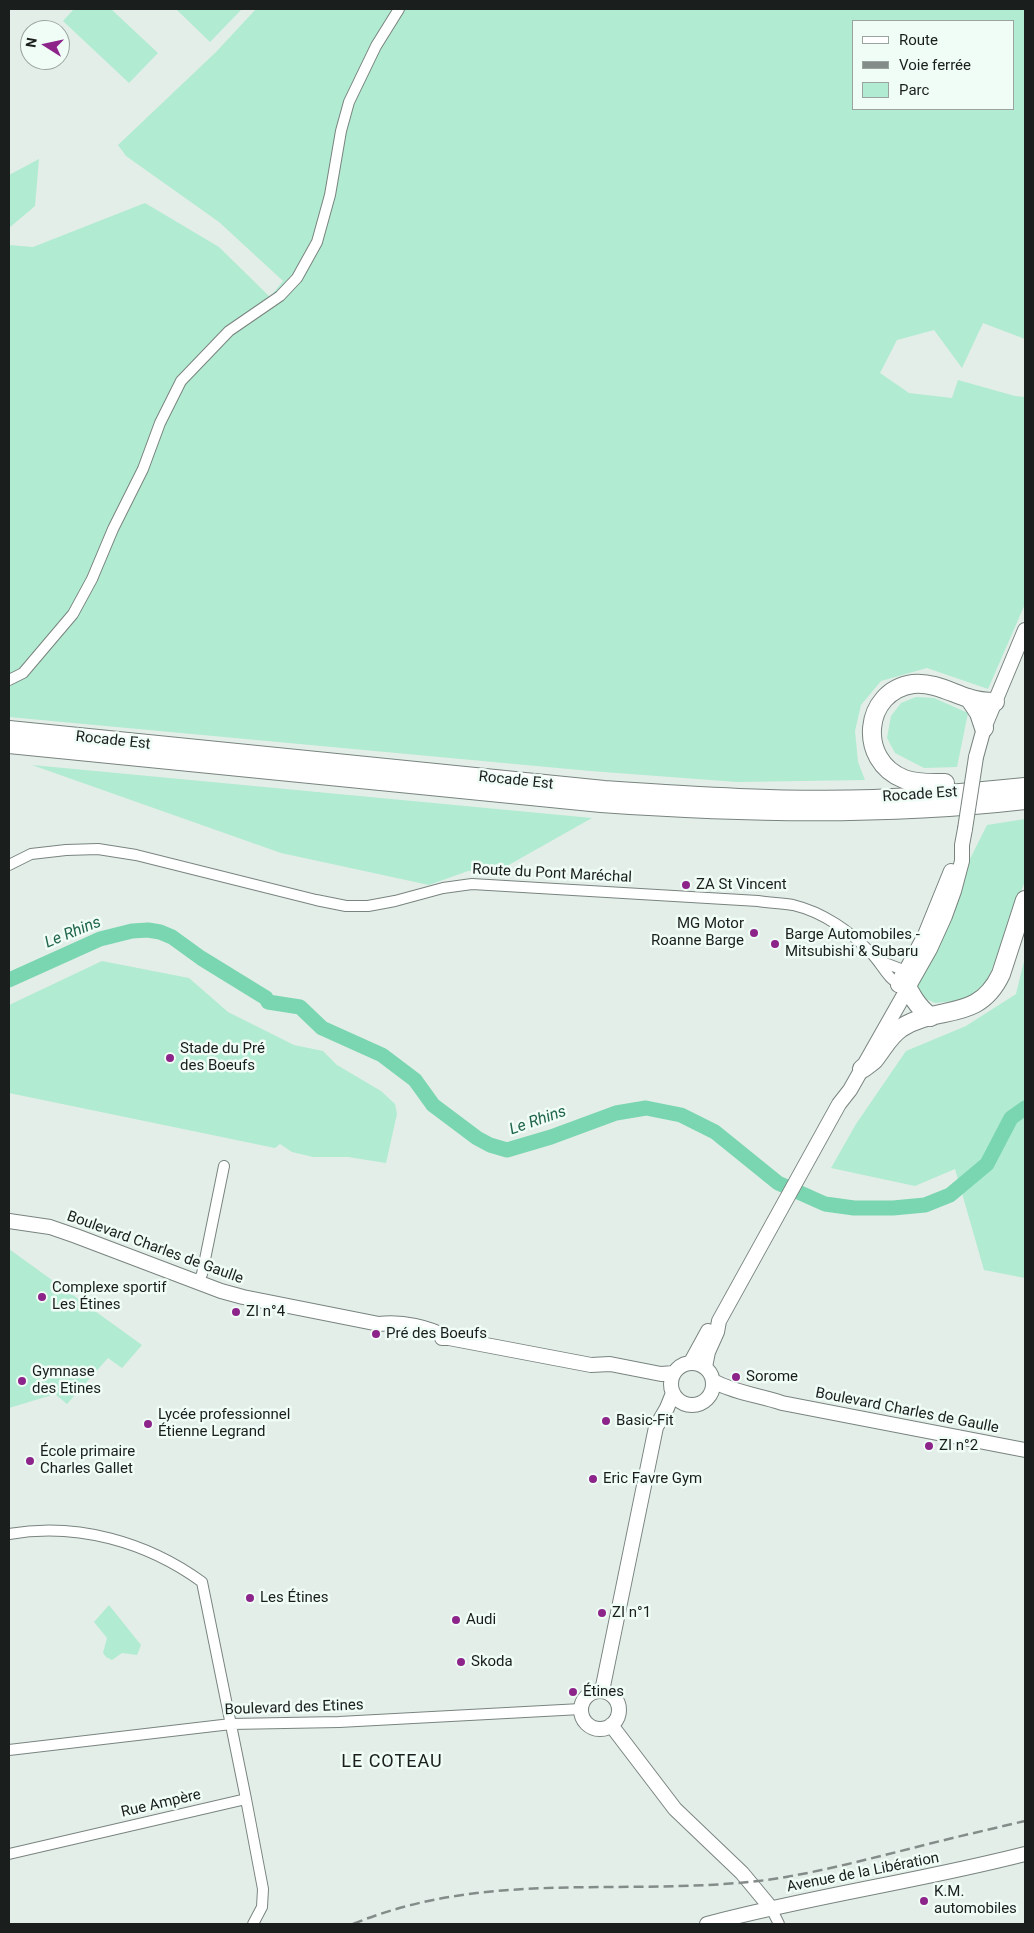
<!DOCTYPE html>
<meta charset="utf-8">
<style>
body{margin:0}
#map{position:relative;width:1034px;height:1933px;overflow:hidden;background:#e3eee9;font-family:Roboto,sans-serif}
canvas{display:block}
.frame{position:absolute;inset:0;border:10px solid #1a1e1c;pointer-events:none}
.legend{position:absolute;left:852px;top:20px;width:162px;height:90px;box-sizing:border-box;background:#f0fcf6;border:1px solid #9aa39f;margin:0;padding:6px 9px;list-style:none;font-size:15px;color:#1a1e1c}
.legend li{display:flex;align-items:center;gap:10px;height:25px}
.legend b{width:25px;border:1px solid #9aa39f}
.north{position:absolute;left:20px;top:20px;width:50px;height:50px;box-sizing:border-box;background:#f0fcf6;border:1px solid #9aa39f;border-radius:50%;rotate:280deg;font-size:14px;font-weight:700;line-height:20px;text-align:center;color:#1a1e1c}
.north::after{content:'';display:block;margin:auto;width:18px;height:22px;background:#8c248a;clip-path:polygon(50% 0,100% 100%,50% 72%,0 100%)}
</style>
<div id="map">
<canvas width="1034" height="1933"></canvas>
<div class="frame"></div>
<ul class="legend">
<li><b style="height:6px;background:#fff"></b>Route</li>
<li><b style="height:6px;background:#848c89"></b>Voie ferrée</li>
<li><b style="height:14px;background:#b1ebd1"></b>Parc</li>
</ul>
<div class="north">N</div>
</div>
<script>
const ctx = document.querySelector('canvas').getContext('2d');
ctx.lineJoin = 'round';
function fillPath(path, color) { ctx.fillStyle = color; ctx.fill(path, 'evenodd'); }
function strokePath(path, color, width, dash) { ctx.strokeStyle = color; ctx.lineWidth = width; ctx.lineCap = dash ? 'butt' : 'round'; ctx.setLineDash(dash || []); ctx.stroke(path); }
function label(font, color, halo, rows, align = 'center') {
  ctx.font = font + ' Roboto,sans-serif'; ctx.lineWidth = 5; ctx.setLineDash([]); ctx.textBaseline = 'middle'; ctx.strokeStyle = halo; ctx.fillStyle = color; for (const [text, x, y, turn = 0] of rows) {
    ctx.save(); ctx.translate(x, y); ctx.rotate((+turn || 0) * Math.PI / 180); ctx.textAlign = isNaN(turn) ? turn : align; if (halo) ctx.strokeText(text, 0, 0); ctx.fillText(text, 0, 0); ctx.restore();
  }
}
fillPath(new Path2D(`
 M74,9H111L158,53L129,83L63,21Z
 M176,9H242L210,42Z
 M256,9H1025V339L983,323L962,368L934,330L897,340L880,373L909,393L952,398L958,380L1015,396L1025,397V604L988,689L927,668L881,681L861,705L855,731L858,762L865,780L737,782L590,771L9,717V245L33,247L145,203L219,247L270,297L283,281L219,222L126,156L118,145L216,52ZM853,21H1013V109H853Z
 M39,159L35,206L9,228V175Z
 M916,697L934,698L968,713L957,767L924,768L895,753L887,738L891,716L901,703Z
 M32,765L592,818L498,871H468L429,885L281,853Z
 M1025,819V881L987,982L964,1000L935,1003L924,998L917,987L954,915L970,859L987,825Z
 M1025,957V1278L984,1270L955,1169L915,1186L831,1168L856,1124L906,1051L966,1026L1016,994Z
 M102,961L189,978L228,1012L294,1045L323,1051L337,1065L381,1091L395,1104L397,1114L386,1163L348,1157H313L292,1152L280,1144L275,1148L9,1093V1005Z
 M9,1249L142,1345L122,1368L108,1358L67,1404L55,1394L9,1408Z
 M109,1605L141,1645L137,1655L122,1653L112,1660L106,1657L103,1653L107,1638L94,1622Z`), '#b1ebd1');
strokePath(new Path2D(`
 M9,980L100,939L132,931L148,930L160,932L172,937L201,958L266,998L268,1002L300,1007L322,1028L382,1055L415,1080L433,1105L477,1138L490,1145L507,1150L551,1137L616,1113L646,1108L681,1115L715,1132L778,1183L825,1204L854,1208H893L925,1205L950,1195L987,1164L1011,1118L1025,1108`), '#7ad6b0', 15);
const street = new Path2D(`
 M9,680L23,673L73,614L92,579L113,529L143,469L160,423L181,381L229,331L280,296L297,278L317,242L330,195L341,131L349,102L376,46L399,9
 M9,865L31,854L66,850L98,849L136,855L316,900L346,906H368L395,901L443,888L472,884L758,901C770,903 782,903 793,905C823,912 851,932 871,953C883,965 887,979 903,987
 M877,960L906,971L908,975
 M198,1282L202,1274L224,1166
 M9,1534C77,1522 147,1542 202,1582L246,1799L9,1854
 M9,1750L231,1724L339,1722L581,1709
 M246,1799L263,1889L262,1907L253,1924
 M771,1908L779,1924`);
const secondary = new Path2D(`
 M976,757L984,728L1025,630
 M898,985L925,935L951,871
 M9,1221L50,1227L76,1236L221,1291L243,1297L379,1324C402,1321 428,1327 449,1338
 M442,1338H449L591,1365L610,1364L661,1374L674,1373
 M691,1362L708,1331
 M671 1384a21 21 0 1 1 42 0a21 21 0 1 1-42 0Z
 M705,1367L708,1352L717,1332L719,1321L839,1104L850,1090L930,949L945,916L954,891L962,861V845L965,829
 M713,1381C735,1393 759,1395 782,1403L1025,1450
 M602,1691L656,1427L667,1408L673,1393
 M581 1710a19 19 0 1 1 38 0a19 19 0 1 1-38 0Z
 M611,1725L675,1809L742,1873L771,1908
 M707,1924C812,1896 920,1881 1025,1854`);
const highway = new Path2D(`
 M969,698L979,713L984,728
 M9,730L604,790C694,796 784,802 874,799C924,797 975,792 1025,787
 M9,744L601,803C743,813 884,816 1025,800
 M945,783C931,783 917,784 904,779C857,761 863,691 913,684C933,682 950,692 968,698C977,701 986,702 995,702
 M903,977C908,991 918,1008 931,1017
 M862,1069C866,1066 871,1063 874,1060C883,1049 889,1036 901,1028C939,1004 978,1023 1001,974L1025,900`);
strokePath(street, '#79847f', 12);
strokePath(secondary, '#79847f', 16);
strokePath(highway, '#79847f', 20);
strokePath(street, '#fff', 10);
strokePath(secondary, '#fff', 14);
strokePath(highway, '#fff', 18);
strokePath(new Path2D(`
 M353,1924C480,1872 606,1894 738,1883C791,1879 844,1865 897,1852C939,1841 982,1831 1025,1821`), '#848c89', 2.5, [10, 5]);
const secondaryBridge = new Path2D(`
 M965,829L976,757`);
strokePath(secondaryBridge, '#79847f', 16, []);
strokePath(secondaryBridge, '#fff', 14);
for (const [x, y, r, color] of [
 [686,885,5,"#8c248a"],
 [754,933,5,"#8c248a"],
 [775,944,5,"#8c248a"],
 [170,1058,5,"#8c248a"],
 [42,1297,5,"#8c248a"],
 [236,1312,5,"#8c248a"],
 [376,1334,5,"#8c248a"],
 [736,1377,5,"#8c248a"],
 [22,1381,5,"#8c248a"],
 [606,1421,5,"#8c248a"],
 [148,1424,5,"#8c248a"],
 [929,1446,5,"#8c248a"],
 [30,1461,5,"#8c248a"],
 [593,1479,5,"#8c248a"],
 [250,1598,5,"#8c248a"],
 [602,1613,5,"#8c248a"],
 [456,1620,5,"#8c248a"],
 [461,1662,5,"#8c248a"],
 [573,1692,5,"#8c248a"],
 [924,1901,5,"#8c248a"]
]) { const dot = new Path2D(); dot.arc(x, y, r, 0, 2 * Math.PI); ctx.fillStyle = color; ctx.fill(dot); strokePath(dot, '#f0fcf6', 2); }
label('15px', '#1a1e1c', '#f0fcf6', [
 ["Rocade Est",113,741,6],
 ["Rocade Est",516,781,6],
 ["Rocade Est",920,795,-4],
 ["Route du Pont Maréchal",552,874,3],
 ["Boulevard Charles de Gaulle",155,1248,20],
 ["Boulevard Charles de Gaulle",907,1411,11],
 ["Boulevard des Etines",294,1708,-2],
 ["Rue Ampère",161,1804,-13],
 ["Avenue de la Libération",863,1873,-11]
]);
label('15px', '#1a1e1c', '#f0fcf6', [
 ["ZA St Vincent",696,885],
 ["MG Motor",744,924,"right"],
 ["Roanne Barge",744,941,"right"],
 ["Barge Automobiles -",785,935],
 ["Mitsubishi & Subaru",785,952],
 ["Stade du Pré",180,1049],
 ["des Boeufs",180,1066],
 ["Complexe sportif",52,1288],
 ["Les Étines",52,1305],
 ["ZI n°4",246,1312],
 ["Pré des Boeufs",386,1334],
 ["Gymnase",32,1372],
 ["des Etines",32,1389],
 ["Sorome",746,1377],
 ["Lycée professionnel",158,1415],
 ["Étienne Legrand",158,1432],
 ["Basic-Fit",616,1421],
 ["ZI n°2",939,1446],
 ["École primaire",40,1452],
 ["Charles Gallet",40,1469],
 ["Eric Favre Gym",603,1479],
 ["Les Étines",260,1598],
 ["ZI n°1",612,1613],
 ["Audi",466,1620],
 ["Skoda",471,1662],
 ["Étines",583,1692],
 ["K.M.",934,1892],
 ["automobiles",934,1909]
], 'left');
label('italic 16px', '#20654c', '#f0fcf6', [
 ["Le Rhins",73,933,-22],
 ["Le Rhins",538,1121,-19]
]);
ctx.letterSpacing = '1px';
label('18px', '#1a1e1c', '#f0fcf6', [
 ["LE COTEAU",392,1762]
]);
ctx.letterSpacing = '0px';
</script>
